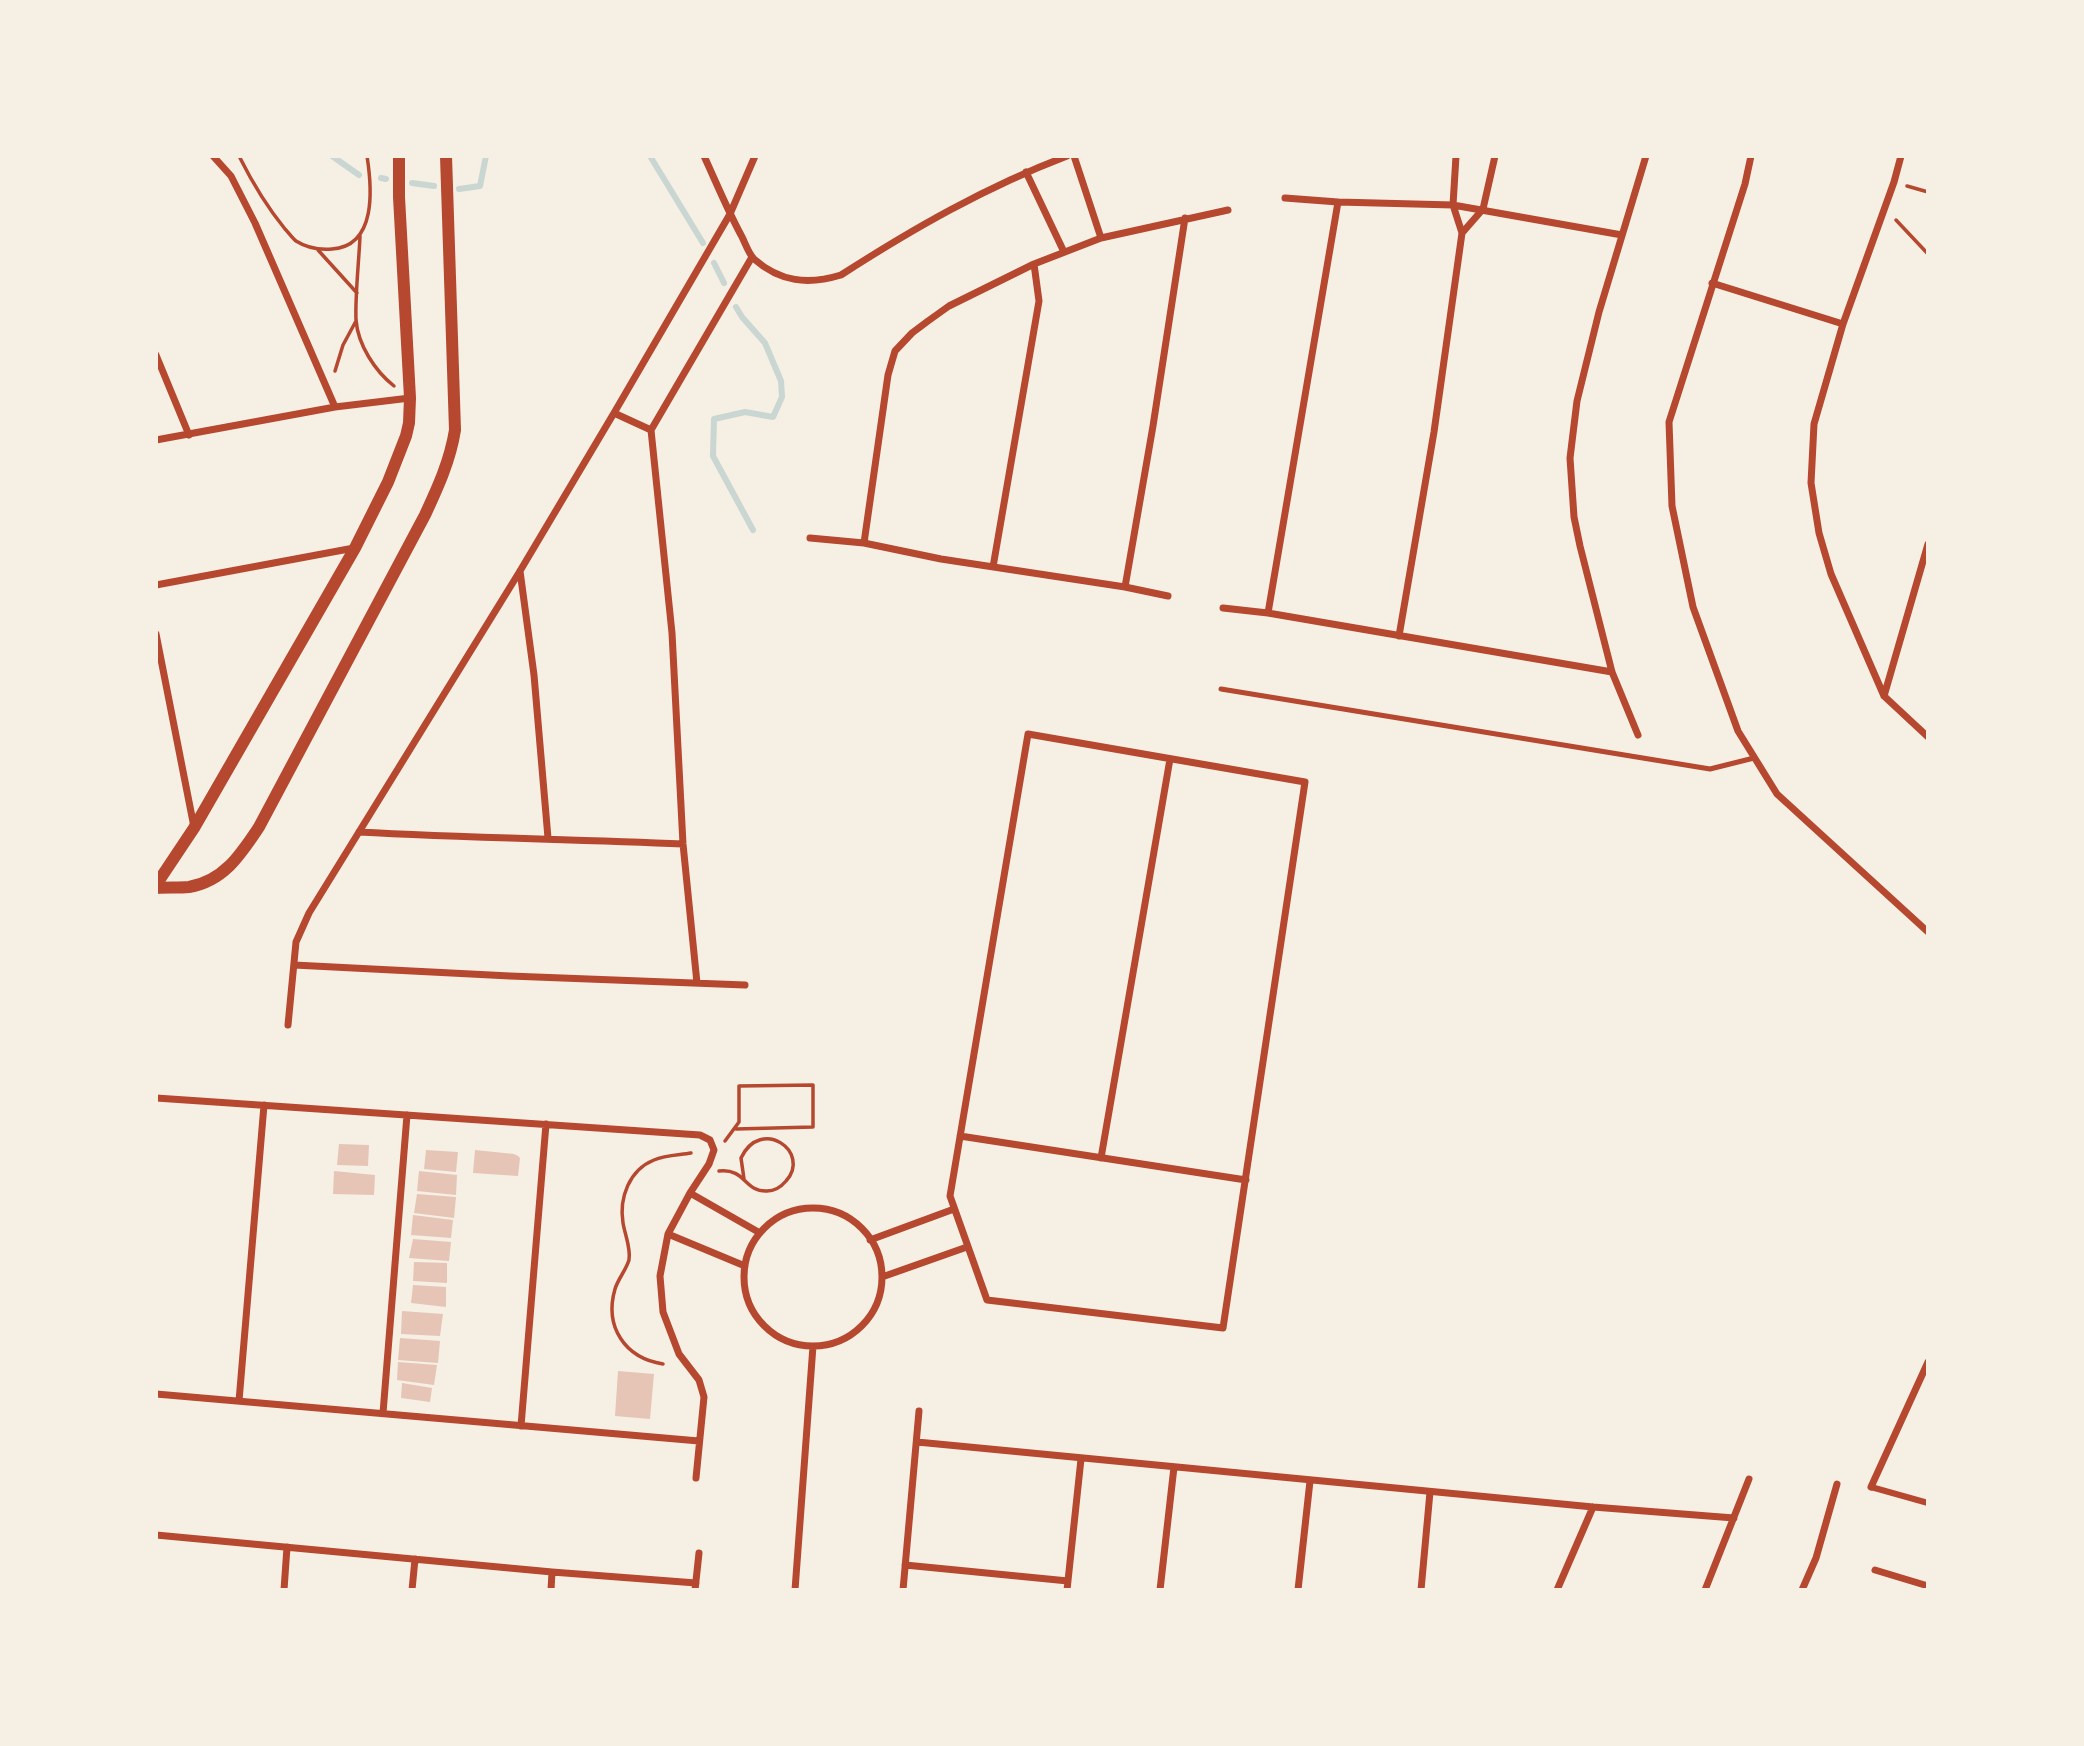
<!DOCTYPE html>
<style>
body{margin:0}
#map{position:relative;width:2084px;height:1746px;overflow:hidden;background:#f6efe4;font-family:Ubuntu,sans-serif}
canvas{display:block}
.frame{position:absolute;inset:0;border:158px solid #f6efe4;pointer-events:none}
</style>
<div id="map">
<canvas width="2084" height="1746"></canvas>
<div class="frame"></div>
</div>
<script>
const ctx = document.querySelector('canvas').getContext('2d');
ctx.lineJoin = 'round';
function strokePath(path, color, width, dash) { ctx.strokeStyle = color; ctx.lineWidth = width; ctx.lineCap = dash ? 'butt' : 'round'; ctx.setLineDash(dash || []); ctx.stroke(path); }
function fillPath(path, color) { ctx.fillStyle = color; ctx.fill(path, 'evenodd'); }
strokePath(new Path2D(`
 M332,156L359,175
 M650,156L703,243
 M381,178L386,179
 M412,183L434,186
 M459,189L480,186L486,156
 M714,263L724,283
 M736,307L742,317L765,343L781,381L782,397L773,417L745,412L714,419L713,456L753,530`), '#c9d6d2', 6);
fillPath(new Path2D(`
 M339,1144L369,1145L368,1166L337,1165Z
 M426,1150L458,1152L456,1172L424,1169Z
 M475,1150L514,1154L518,1156L520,1158L518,1176L473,1173Z
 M334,1171L375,1175L374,1195L333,1194Z
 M419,1171L457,1175L456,1195L417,1191Z
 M417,1194L456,1197L454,1218L414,1213Z
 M413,1215L453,1220L451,1238L411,1235Z
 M413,1239L451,1242L449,1261L409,1258Z
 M414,1262L447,1263V1283L413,1281Z
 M413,1285L446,1287V1307L411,1303Z
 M402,1311L443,1314L440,1336L401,1334Z
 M400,1338L440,1341L438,1363L398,1360Z
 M398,1362L437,1365L434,1385L397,1380Z
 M618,1371L654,1374L650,1419L615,1416Z
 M402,1383L432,1388L430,1402L401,1398Z`), '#e6c5b7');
strokePath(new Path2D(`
 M239,156C252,182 267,207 285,229C289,233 292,238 296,241C307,248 320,250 332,249C377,246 372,188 367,156
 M1907,186L1928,192
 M1896,220L1928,254
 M360,236C359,261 355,295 356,320C358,345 375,371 394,386
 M318,250L357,293
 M335,371L343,345L356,321
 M725,1141L739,1122V1086L813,1085V1127L736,1129
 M719,1171C746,1168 744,1192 767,1191C775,1191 781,1187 786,1181C812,1152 761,1116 741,1158L744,1179
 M663,1364C625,1358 604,1327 615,1289C618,1279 626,1270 629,1260C631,1248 625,1235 623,1223C619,1198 629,1170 654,1160C665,1155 679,1155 691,1153`), '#b5482f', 3.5);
strokePath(new Path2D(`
 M1221,689L1710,769L1754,758`), '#b5482f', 5);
strokePath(new Path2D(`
 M1871,1487L1928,1503`), '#b5482f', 6);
strokePath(new Path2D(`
 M213,156L231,176L255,223L335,407
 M704,156C716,182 727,209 741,235C745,242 748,253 754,259C780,282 808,285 841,275C914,228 986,187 1067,156
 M1074,156L1101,238
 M1751,156L1745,184L1669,422L1672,506L1693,607L1738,731L1777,794L1928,932
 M1901,156L1894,182L1843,324L1814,424L1811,483L1819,533L1831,574L1884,696L1928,737
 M1026,172L1064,252
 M1285,198L1338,202L1453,205L1622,235
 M1462,233L1483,209L1495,156
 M1712,283L1843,324
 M156,355L189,435
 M614,413L651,430
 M651,430L672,633L683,844L697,983
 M651,430L752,257
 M156,440L335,407L410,398
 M810,538L864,543L941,559L1125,587L1168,596
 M864,543L888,375L895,351L912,333L928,321L949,306L1034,264L1101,238L1228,210
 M993,567L1039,301L1034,264
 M520,571L534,675L548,838
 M156,585L354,548
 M1125,587L1153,426L1185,218
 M1223,608L1268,613L1612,672
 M1268,613L1338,202
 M156,634L194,827
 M1399,636L1434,432L1462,233L1453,205L1456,156
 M1884,696L1928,544
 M1028,734L1305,782L1223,1328L987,1300L950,1196Z
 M1638,735L1612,672L1580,546L1574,517L1570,458L1577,401L1599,312L1646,156
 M359,832C467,838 575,839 683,844
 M294,965L510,976L745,985
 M288,1025L296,942L309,913L520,571L614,413L730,214L755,156
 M156,1098L700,1135L710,1140L714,1150L709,1164L690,1193L668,1234L660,1276L663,1312L679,1354L699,1380L704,1397L696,1478
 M960,1136L1246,1180
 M1101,1158L1170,759
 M690,1193L760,1233
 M744 1277a69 69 0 1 1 138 0a69 69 0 1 1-138 0Z
 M668,1234L745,1266
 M870,1240L954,1209
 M882,1277L967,1247
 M156,1394L699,1441
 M239,1401L264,1105
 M383,1413L407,1115
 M521,1426L546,1124
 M917,1442L1593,1507L1734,1518
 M1871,1487L1928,1362
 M156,1535L552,1572L696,1583
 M905,1565L1068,1581
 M1875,1570L1928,1586
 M284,1590L287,1547
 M412,1590L415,1559
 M551,1590L552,1572
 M695,1590L699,1553
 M795,1590L813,1346
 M903,1590L919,1411
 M1067,1590L1081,1459
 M1160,1590L1174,1467
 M1298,1590L1310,1481
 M1421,1590L1430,1492
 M1557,1590L1593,1507
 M1705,1590L1749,1479
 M1802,1590L1816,1558L1837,1484`), '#b5482f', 7);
strokePath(new Path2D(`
 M156,885L194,828L355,548L388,482L406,436L409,423L410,398L399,197V156
 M156,888C167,887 178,888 189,887C224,881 241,854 259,827L425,515C438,487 450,461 455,430L446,156`), '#b5482f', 12);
</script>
